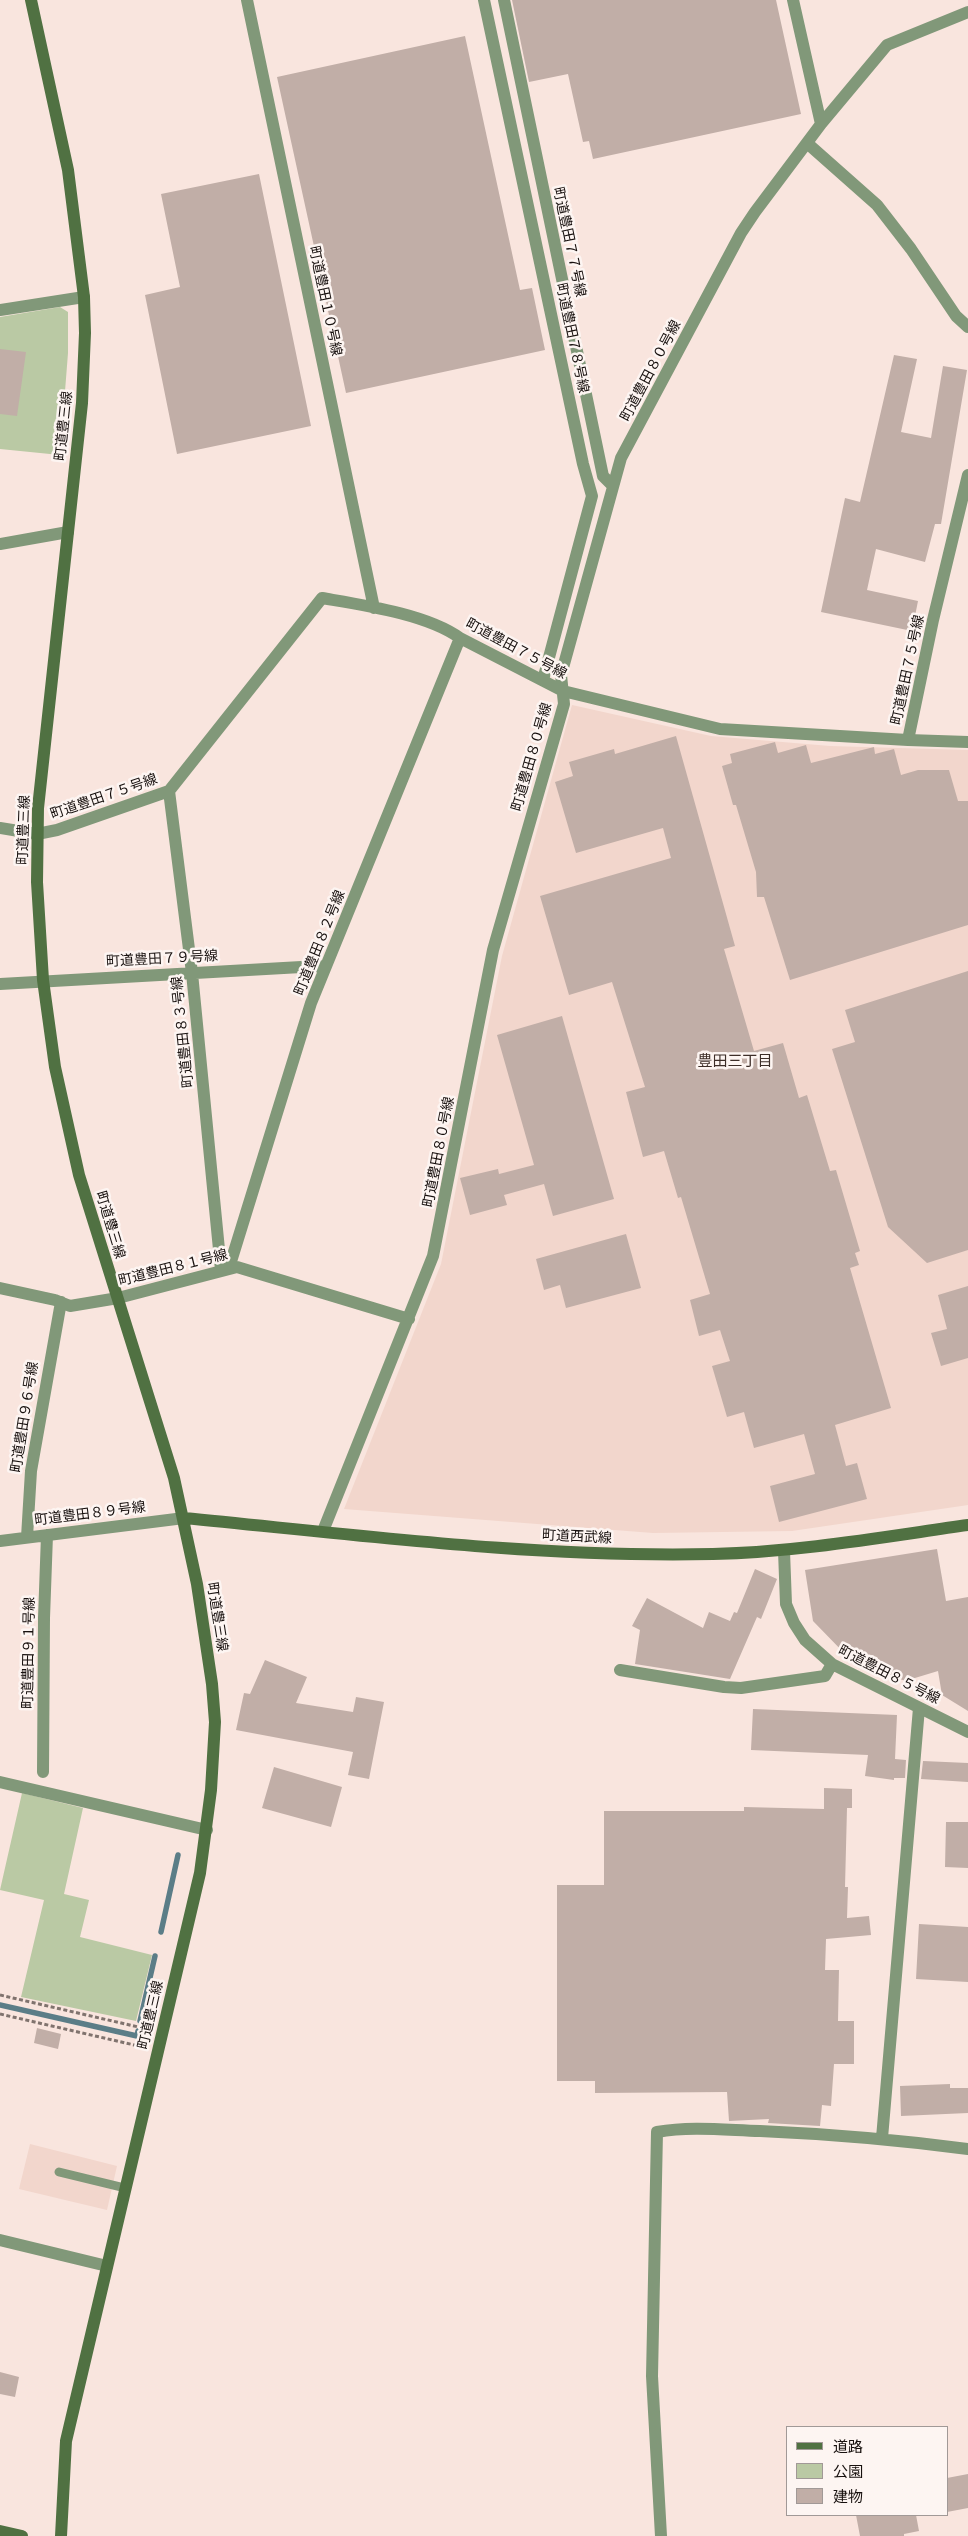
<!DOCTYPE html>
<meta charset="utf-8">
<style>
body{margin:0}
#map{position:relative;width:968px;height:2536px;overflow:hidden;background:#f9e5de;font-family:"Noto Sans","Noto Sans JP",sans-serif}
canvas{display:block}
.legend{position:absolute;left:786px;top:2426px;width:162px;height:90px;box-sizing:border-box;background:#fdf5f2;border:1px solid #a19997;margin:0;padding:6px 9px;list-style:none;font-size:15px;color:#17100e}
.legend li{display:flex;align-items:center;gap:10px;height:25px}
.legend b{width:25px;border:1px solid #a19997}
</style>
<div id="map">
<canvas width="968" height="2536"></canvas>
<ul class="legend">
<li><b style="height:6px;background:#507142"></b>道路</li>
<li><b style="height:14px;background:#bac9a4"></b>公園</li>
<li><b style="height:14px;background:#c1aea7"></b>建物</li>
</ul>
</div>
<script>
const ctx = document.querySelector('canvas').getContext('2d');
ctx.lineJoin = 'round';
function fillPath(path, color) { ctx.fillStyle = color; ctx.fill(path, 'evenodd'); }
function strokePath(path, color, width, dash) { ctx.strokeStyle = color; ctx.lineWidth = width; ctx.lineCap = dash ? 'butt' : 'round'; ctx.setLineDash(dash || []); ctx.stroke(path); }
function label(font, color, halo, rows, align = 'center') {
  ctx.font = font + ' "Noto Sans","Noto Sans JP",sans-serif'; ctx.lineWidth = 5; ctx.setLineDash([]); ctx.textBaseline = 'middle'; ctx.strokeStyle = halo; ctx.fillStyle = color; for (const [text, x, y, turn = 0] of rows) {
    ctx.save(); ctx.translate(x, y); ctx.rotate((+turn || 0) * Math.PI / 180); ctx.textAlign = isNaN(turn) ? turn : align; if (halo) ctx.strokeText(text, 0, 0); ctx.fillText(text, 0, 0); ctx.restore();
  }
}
fillPath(new Path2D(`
 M572,705L711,736L830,746L968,750V1505L792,1531L653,1533L344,1509L441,1264L502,956Z
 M30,2144L117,2166L107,2210L19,2189Z`), '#f2d6cc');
fillPath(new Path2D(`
 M60,307L68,312V353L60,455L0,449V317Z
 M22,1793L83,1808L64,1894L89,1900L80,1937L152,1955L136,2021L21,1997L44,1900L0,1890Z`), '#bac9a4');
strokePath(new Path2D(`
 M161,1932L178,1855
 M0,2005L137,2036L138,2031
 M140,2021L155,1956`), '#5b7d87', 5.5);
fillPath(new Path2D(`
 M512,0H776L801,114L593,159L589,141L583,142L568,74L529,82Z
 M465,36L520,290L532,288L545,350L346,393L277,77Z
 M259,174L311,426L177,454L145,295L180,287L161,194Z
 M0,349L26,352L17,416L0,414Z
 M894,355L917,359L901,432L931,438L943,366L967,370L941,524H935L925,562L876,549L867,590L918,601L912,631L821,612L845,498L860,502Z
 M676,736L735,946L724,949L754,1051L783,1043L799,1098L807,1095L830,1171L836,1170L860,1251L855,1253L859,1265L850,1268L891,1408L835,1425L846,1466L857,1463L867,1499L779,1522L770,1486L815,1474L804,1434L754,1448L744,1412L727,1417L712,1366L730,1361L720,1330L699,1336L690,1300L710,1294L681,1197L678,1198L664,1151L643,1157L626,1092L645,1087L612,982L569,995L540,896L671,858L663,828L576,853L555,782L573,776L569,762L614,749L615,754Z
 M775,742L778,753L806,745L811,763L874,747L875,754L894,749L901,775L918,770H949L958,801H968V925L790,980L764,897H757L756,872L736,805H733L722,766L732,763L730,754Z
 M968,971V1250L927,1263L888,1227L832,1049L855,1042L845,1010Z
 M562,1016L614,1199L553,1216L544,1184L504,1195L507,1205L470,1215L460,1178L498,1169L499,1174L534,1165L497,1035Z
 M626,1234L641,1288L566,1308L560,1285L544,1290L536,1259Z
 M968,1286V1358L941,1366L931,1333L947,1329L938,1295Z
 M937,1549L946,1601L968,1597V1711L942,1695L938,1671L905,1681L848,1657L813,1621L805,1570Z
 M755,1569L777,1579L761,1619L757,1617L730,1679L635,1664L640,1630L632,1626L647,1598L703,1628L709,1612L730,1621L734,1612L737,1613Z
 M265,1660L307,1677L296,1703L353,1712L356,1697L384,1702L369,1779L348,1775L353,1752L236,1730L244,1693L250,1694Z
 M753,1709L897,1715L895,1759L906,1760L905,1778H894V1780L865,1776L868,1755L751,1750Z
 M923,1761L968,1763V1782L921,1779Z
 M274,1767L342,1787L331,1827L262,1808Z
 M824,1788L852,1789V1808H847L845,1887H848L847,1918L869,1916L871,1935L826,1939L825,1970H839L838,2021H854V2064H834L831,2106L822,2105L820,2126L768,2123L769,2119L729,2121L727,2092L595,2093V2081H557V1885H604V1811H744V1807L824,1809Z
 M946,1822H968V1868L945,1867Z
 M919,1924L968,1927V1982L916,1979Z
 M37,2028L61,2034L58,2049L34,2043Z
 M950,2084V2088H968V2113L901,2116L900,2086Z
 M0,2372L19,2377L15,2397L0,2394Z
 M968,2474V2508L947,2512V2478Z
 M856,2515H916L919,2531L904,2534V2536H860Z`), '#c1aea7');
strokePath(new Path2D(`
 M0,1995L147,2029
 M0,2014L143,2047`), '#80736e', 3, [4, 2.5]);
strokePath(new Path2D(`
 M59,2172L125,2188`), '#819879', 9);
strokePath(new Path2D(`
 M247,0L374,608
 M484,0L583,464L592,496L543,680
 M504,0L603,476L613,486
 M793,0L821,124
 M807,143L877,205L911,249L956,316L968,327
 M0,310L84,297
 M0,544L68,532
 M908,740L968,742
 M169,791L192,973L221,1270
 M0,828L37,834L57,830L169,791L322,598C363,605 427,614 460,638L563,691L720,729L908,740L933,620L968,475
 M0,984L319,966L325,968
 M229,1268L311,1003L460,638
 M0,1288L55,1300L70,1306L118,1298L237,1267L409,1319
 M323,1531L433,1256L493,950L564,704L561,675L621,458L741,233L755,212L821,124L887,45L968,12
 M27,1537L31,1471L61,1302
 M0,1541L184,1518
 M784,1551L786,1604L794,1623L805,1640L832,1664L968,1732
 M620,1670L724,1687L741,1688L825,1676L832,1664
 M43,1772L44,1618L47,1535
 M0,1782L207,1830
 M882,2138L919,1708
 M0,2240L107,2266
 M661,2536L652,2376L657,2132C691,2126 725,2130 760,2131C830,2134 899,2140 968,2149`), '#819879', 12);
strokePath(new Path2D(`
 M31,0L68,170L84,297L85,333L82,403L38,808L37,882L43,980L55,1067L79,1175L174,1478L197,1584L212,1684L215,1722L211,1790L200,1873L66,2441L61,2536
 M184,1518C359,1535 536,1558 713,1554C798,1552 883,1537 968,1525
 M0,2531L22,2536`), '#507142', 12);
label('14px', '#17100e', '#fdf5f2', [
 ["町道豊田７７号線",569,242,78],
 ["町道豊田１０号線",325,301,78],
 ["町道豊田７８号線",572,338,78],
 ["町道豊田８０号線",651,371,-62],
 ["町道豊三線",64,426,-84],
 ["町道豊田７５号線",516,649,28],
 ["町道豊田７５号線",908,670,-78],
 ["町道豊田８０号線",532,757,-74],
 ["町道豊田７５号線",104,797,-19],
 ["町道豊三線",24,830,-88],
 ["町道豊田８２号線",320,943,-68],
 ["町道豊田７９号線",162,959,-3],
 ["町道豊田８３号線",183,1032,-96],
 ["町道豊田８０号線",439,1152,-79],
 ["町道豊三線",110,1225,73],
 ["町道豊田８１号線",173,1268,-14],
 ["町道豊田９６号線",25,1417,-81],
 ["町道豊田８９号線",90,1514,-7],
 ["町道西武線",577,1537,3],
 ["町道豊三線",217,1617,81],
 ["町道豊田９１号線",29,1653,-89],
 ["町道豊田８５号線",889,1675,27],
 ["町道豊三線",151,2015,-77]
]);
label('15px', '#3d2e28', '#fdf5f2', [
 ["豊田三丁目",735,1062]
]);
</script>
